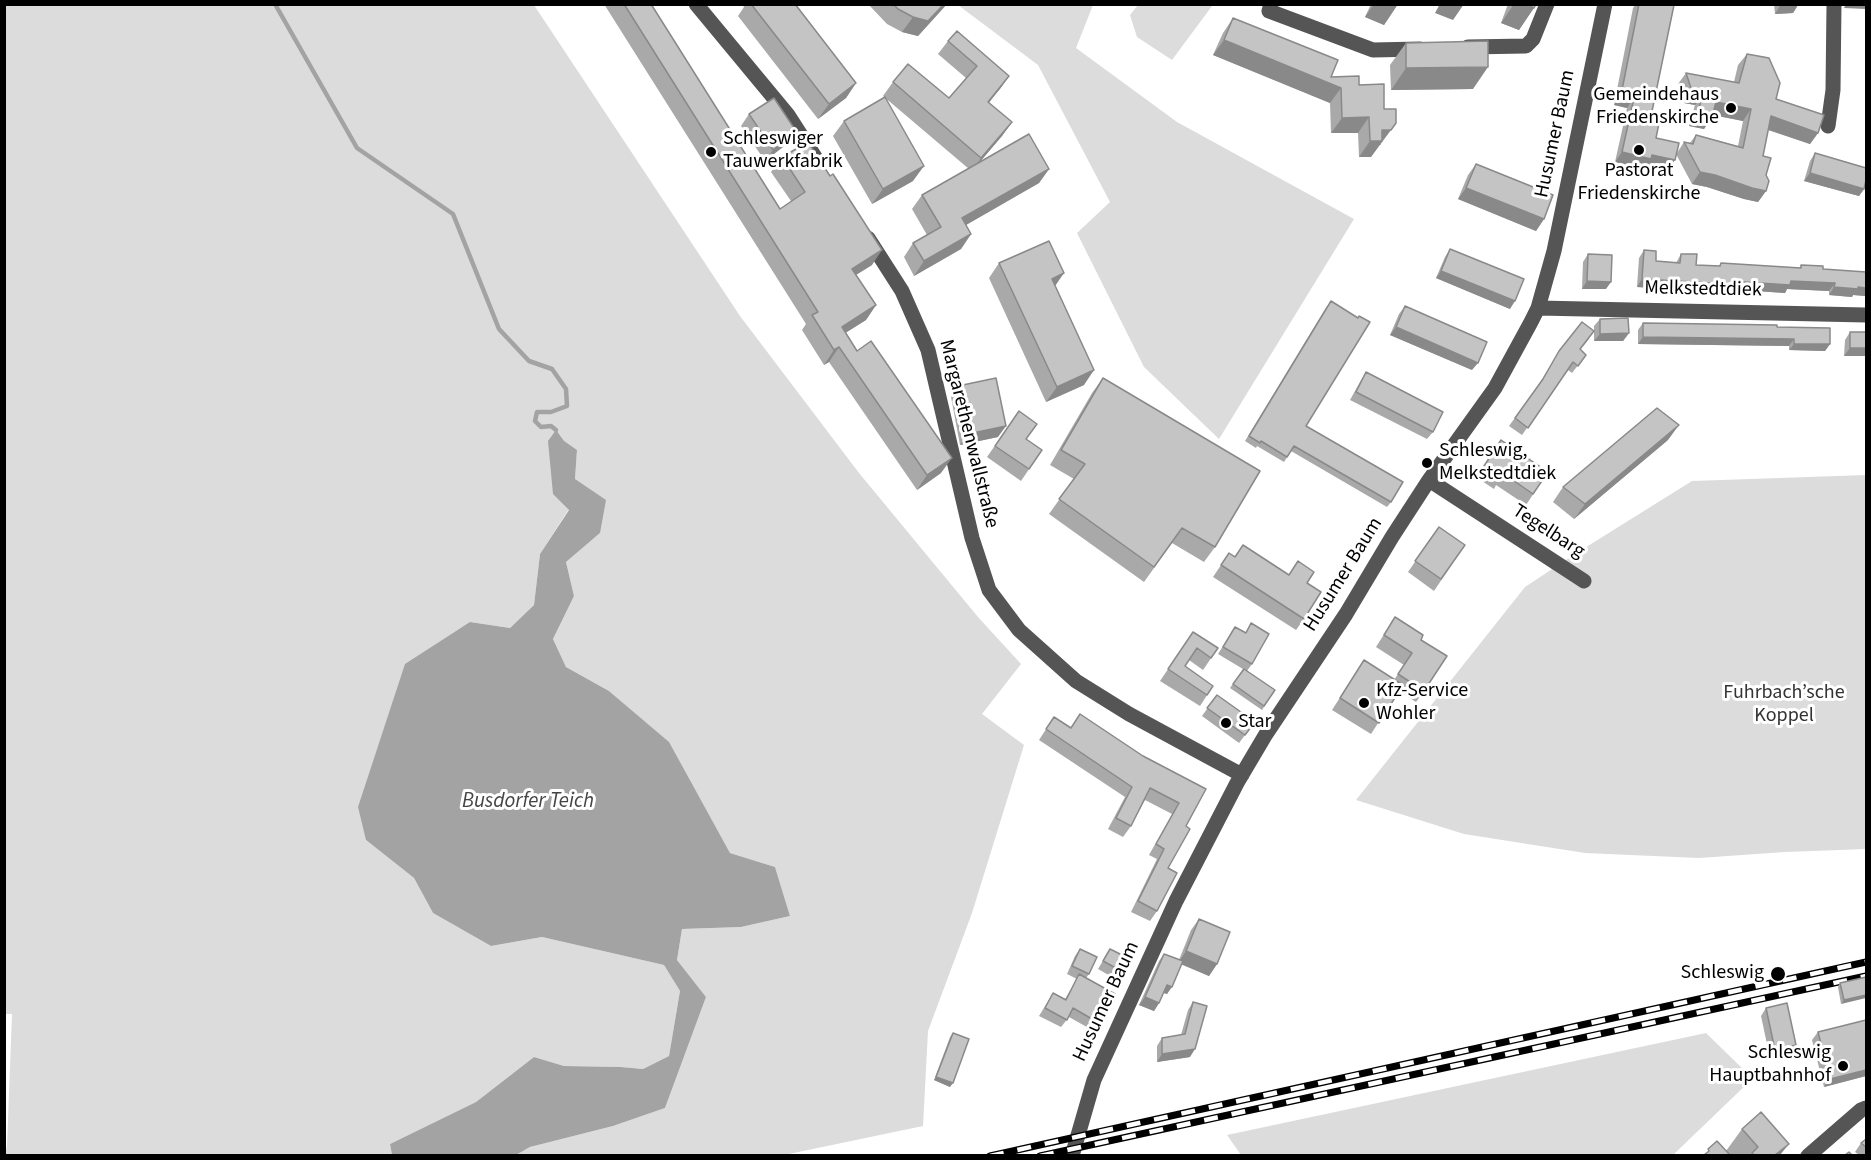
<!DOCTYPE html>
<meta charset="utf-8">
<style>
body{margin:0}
#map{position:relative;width:1871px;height:1160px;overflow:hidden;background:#fff;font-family:"Source Sans 3",sans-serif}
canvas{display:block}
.frame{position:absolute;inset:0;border:6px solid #000;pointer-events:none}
</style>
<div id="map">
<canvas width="1871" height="1160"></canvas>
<div class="frame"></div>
</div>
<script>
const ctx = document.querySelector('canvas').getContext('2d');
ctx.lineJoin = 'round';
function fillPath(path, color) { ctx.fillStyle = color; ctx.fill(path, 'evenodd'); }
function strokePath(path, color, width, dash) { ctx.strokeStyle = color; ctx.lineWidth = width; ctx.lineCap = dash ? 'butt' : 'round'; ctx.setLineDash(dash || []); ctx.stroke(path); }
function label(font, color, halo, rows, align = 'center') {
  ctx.font = font + ' "Source Sans 3",sans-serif'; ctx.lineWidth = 6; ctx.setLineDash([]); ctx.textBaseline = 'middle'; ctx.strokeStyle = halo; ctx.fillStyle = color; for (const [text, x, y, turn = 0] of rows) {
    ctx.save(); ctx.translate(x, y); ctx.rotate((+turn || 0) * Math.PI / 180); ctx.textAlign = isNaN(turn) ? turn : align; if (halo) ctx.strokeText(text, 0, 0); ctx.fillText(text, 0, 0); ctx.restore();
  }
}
fillPath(new Path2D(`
 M1209,4L1212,6L1172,60L1137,37L1130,15L1138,5Z
 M5,5H534L740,316L859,473L978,617L1021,664L982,714L1024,745L972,913L928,1031L923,1126L784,1155H516L530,1147L613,1126L665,1108L706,997L677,960L682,929L741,927L790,916L775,867L730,853L668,742L609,691L566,667L553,639L574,596L566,562L600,533L575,479L577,450L564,442L569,509L540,554L534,605L510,628L470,622L366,840L414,878L433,913L491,946L542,937L664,965L680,991L669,1056L643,1069L621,1067L564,1066L534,1057L476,1102L390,1144L392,1155L5,1156L7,1146L12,1014H4Z
 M958,5H1093L1076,48L1177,122L1354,219L1219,439L1144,367L1077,233L1110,202L1038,65Z
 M1866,475V849L1785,852L1699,858L1585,853L1464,834L1356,800L1525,587L1575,554L1692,481Z
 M1706,1033L1743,1069L1750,1081L1673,1155H1241L1227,1135Z`), '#dcdcdc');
fillPath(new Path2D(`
 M556,430L564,441L577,450L575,479L606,500L600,533L566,562L574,596L553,639L566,667L609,691L669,742L730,853L775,867L790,916L741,927L682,929L677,960L706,997L665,1108L613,1126L530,1147L516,1155H392L390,1144L476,1102L534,1057L564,1066L621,1067L643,1069L669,1056L680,991L664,965L542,937L491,946L433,913L414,878L366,840L358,807L405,664L470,622L510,628L534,605L540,554L569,510L553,494L548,441Z`), '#a3a3a3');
strokePath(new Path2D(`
 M275,4L357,148L453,214L499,329L529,361L552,369L566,389L567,406L551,412H537L535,421L541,427L551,426L556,430`), '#a3a3a3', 4.5);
strokePath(new Path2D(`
 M696,4L788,115L817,160
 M1271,4L1269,11L1373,50L1420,49
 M1468,47L1526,46L1533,39L1547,4
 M1828,126L1833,90L1834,4
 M868,238L902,291L928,350L972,538L989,590L1019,630L1076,681L1129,714L1242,775
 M1538,308L1866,315
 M1429,480L1584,581
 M1072,1156L1094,1080L1176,901L1237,783L1266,734L1346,614L1392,537L1429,480L1495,388L1531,322L1538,308L1554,251L1605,4
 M1808,1156L1861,1110L1866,1108`), '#555', 15);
const rail = new Path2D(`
 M990,1156L1866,962
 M1040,1156L1866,976`);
strokePath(rail, '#000', 7);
strokePath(rail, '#fff', 4.5, [14]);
fillPath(new Path2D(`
 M604,4H651L780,209L791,201L771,172L782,157L872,265L856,275L876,305L866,320L845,333L941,473L917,490L829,362L824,365L802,330L806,324Z
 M742,4H795L856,83L846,98L818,119L738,16L744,7Z
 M868,4H947L918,36L902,32L887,24Z
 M1371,4H1398L1384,25L1365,17Z
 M1508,4H1536L1519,30L1501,23Z
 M1636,4H1671L1650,121L1656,138L1677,153L1684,142L1690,143L1696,135L1738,146L1743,121L1713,115L1712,117L1704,129L1689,126L1695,105L1684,103L1678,84L1686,73L1734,82L1738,65L1747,54L1776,99L1818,133L1810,144L1768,130L1763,156L1766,175V191L1758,202L1744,199L1707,187L1692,184L1676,154L1668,170L1647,165L1644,169L1615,162L1627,108L1614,105L1633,8Z
 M1774,4H1798V5L1793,13L1775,14Z
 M1233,18L1331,77L1359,85L1381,145H1379L1371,157H1359L1358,133H1331L1330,103L1213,55L1223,33Z
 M948,41L1009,76L989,103L1012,122L1002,136L979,163L1049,169L1039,183L966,225L971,234L961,249L914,276L904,257L913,243L927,235L912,209L922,195L969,169L883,96L893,82L949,98L966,78L938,54Z
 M1406,43L1473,89L1391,90L1390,65Z
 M749,114L788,143L765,161L741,126Z
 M844,121L913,181L872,204L833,136Z
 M1815,153L1864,189L1859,196L1804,181L1810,161Z
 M1476,164L1544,219L1536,231L1458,199L1468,175Z
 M1450,249L1510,309L1436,278L1445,257Z
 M1644,250L1656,261L1676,263L1681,254L1696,265L1719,266L1721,263L1800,268L1801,265L1823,269L1866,296L1853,295L1852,297L1829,295V291L1787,289L1785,293L1741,290L1739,293L1637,287L1639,258Z
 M1588,254L1606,289H1582L1583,262Z
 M999,263L1084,385L1046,402L989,278Z
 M1327,306L1306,426L1391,502L1387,507L1291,451L1284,462L1257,446L1256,448L1245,441Z
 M1405,306L1472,370L1390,335L1399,314Z
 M1600,319L1629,333L1623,341H1594V326Z
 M1643,323L1777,327L1830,344L1825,351L1789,350V346L1638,344V330Z
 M1850,332L1865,356H1844L1845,340Z
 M1589,339L1580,350L1586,355L1572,373L1568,370L1522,435L1509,426L1538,386L1559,351Z
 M1366,372L1433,432L1427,439L1350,400L1361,380Z
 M1103,378L1215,547L1204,562L1172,543L1144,582L1049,514L1074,479L1050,465L1092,393Z
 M958,386L998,437L960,445L951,397Z
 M1019,411L1026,439L1042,450L1021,481L987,457Z
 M1501,440L1548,472L1526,505L1496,485L1494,489L1476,477Z
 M1668,440L1574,519L1553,502L1563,487Z
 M1439,527L1465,545L1434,591L1408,572Z
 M1243,545L1289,575L1298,561L1307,583L1304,619L1296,630L1213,577L1229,553L1235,556Z
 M1395,617L1421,640L1424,691L1416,702L1399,691L1371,734L1332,710L1364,660L1394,680L1404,665L1376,647Z
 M1251,623L1252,664L1247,671L1275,690L1262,710L1230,688L1243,669L1218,654L1235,627L1245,633Z
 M1193,632L1218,648L1203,670L1189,660L1185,666L1213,686L1200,706L1160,681Z
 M1217,695L1255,722L1239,743L1202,716Z
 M1054,717L1070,728L1143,756L1206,789L1186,826L1168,868L1157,911L1150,921L1131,912L1157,859L1149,855L1172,814L1145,800L1131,826L1123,837L1108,829L1125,797L1039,740Z
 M1199,919L1217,964L1209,976L1182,964L1167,994L1163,993L1159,1003L1154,1011L1139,1005L1159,961L1164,954L1179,960L1191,930Z
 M1080,949L1089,974L1086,978L1099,1023L1094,1031L1069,1017L1061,1027L1039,1016L1053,993L1065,999L1077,979L1067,974L1075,956Z
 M1110,949L1125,973L1119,981L1098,969Z
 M1866,977L1841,1004L1838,987L1840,983Z
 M1193,1002L1190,1057L1157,1062V1046L1162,1038L1181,1035L1188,1010Z
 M1766,1008L1796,1045L1791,1053L1770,1058L1761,1016Z
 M1818,1032L1866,1076L1824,1087L1812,1040Z
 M953,1033L950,1087L934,1080L950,1037Z
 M1742,1129L1780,1155H1730L1726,1151Z
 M1866,1139V1155H1859L1855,1152L1861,1143Z`), '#a9a9a9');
fillPath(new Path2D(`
 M944,4H947L918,36L902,32L913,17Z
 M1374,4H1398L1384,25L1365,17Z
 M1440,4H1464L1453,20L1435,13Z
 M1514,4H1526L1534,8L1519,30L1501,23Z
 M1846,4H1866V9L1844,8Z
 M1798,5L1793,13L1775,14L1780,6Z
 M1224,40L1341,88L1330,103L1213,55Z
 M1488,67L1473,89L1391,90L1406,68Z
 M1009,76L1000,89L978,115L988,102Z
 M856,83L846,98L818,119L829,104Z
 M1692,91L1703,94L1695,105L1684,103Z
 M1621,95L1634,98L1627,108L1614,105Z
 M1716,102L1751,109L1743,121L1708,114Z
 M1697,115L1712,117L1704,129L1689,126Z
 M1771,116L1818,133L1810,144L1763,128Z
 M1369,117L1358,133H1331L1342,118Z
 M1012,122L1002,136L972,171L981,158Z
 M1382,130H1391L1371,157H1359L1370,141Z
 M796,131L788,143L765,161L773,150Z
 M1622,152L1652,155L1675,160L1668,170L1647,165L1644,169L1615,162Z
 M924,166L913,181L872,204L883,189Z
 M1049,169L1039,183L952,233L962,218Z
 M1700,172L1715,175L1766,191L1758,202L1744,199L1707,187L1692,184Z
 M1810,173L1864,189L1859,196L1804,181Z
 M1466,188L1544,219L1536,231L1458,199Z
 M971,234L961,249L914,276L924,261Z
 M882,250L872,265L841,284L852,269Z
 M1441,271L1515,301L1510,309L1436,278Z
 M1064,273L1053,289L1052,279Z
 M1642,279L1744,282L1791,281L1835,283L1829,291L1787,289L1785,293L1741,290L1739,293L1637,287Z
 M1587,281L1611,282L1606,289H1582Z
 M1834,287L1866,288V296L1853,295L1852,297L1829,295Z
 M876,305L866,320L831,342L842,327Z
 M1396,327L1478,363L1472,370L1390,335Z
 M1629,333L1623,341H1594L1600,334Z
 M1643,337L1794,339L1789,346L1638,344Z
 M1794,344H1830L1825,351L1789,350Z
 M839,347L829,362L824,365L834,350Z
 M1850,348H1866V353L1865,356H1844Z
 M1094,370L1084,385L1046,402L1057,387Z
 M1679,425L1668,440L1574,519L1585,504Z
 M1006,426L998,437L960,445L968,434Z
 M952,458L941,473L917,490L927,475Z
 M1186,951L1217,964L1209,976L1178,963Z
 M1167,985L1172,987L1167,994L1162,992Z
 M1866,995V998L1841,1004L1844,1000Z
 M1145,997L1159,1003L1154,1011L1139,1005Z
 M1796,1045L1791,1053L1770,1058L1775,1050Z
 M1195,1049L1190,1057L1157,1062L1162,1054Z
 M1866,1070V1076L1824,1087L1830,1079Z
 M936,1077L953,1083L950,1087L934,1080Z
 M1789,1144L1780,1155H1775Z`), '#898989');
const building = new Path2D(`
 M624,4H651L780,209L805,192L782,157L808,142L830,176L833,174L882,250L852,269L876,305L842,327L857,351L871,341L952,458L927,475L839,347L834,350L812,315L818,312Z
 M751,4H795L856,83L829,104Z
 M893,4H944L928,21L913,17L898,9Z
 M1526,4H1536L1534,8Z
 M1639,4L1674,5L1650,121L1659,123L1656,138L1679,143L1675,160L1652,155L1651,159L1622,152L1634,98L1621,95Z
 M1780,4H1798V5L1780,6Z
 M1233,18L1338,60L1331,77L1359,76V85L1384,84V109H1396V123L1391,130H1382V141H1370L1369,117L1342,118L1341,88L1224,40Z
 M957,31L1009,76L988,102L1012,122L981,158L893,82L908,64L949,98L977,66L948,41Z
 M1488,41V67L1406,68V43Z
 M1747,54L1769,58L1780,83L1776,99L1824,115L1818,133L1771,116L1763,156L1771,158L1766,175L1769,181L1766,191L1752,188L1715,175L1700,172L1684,142L1693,144L1696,135L1743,148L1751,109L1716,102L1712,117L1697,115L1703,94L1692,91L1686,73L1739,83Z
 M885,97L924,166L883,189L844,121Z
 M774,98L796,131L773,150L749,114Z
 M1029,134L1049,169L962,218L971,234L924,261L913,243L941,227L922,195Z
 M1815,153L1866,168V180L1864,189L1810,173Z
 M1476,164L1553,195L1544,219L1466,188Z
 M1049,241L1064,273L1052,279L1094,370L1057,387L999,263Z
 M1450,249L1524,279L1515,301L1441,271Z
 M1644,250L1656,251V261L1680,263L1681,254H1697L1696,265L1720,266L1721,263L1801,268V265L1823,266V269L1866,272V288L1858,287V289L1834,287L1835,283L1791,281L1790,285L1744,282V285L1642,279Z
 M1588,254L1612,255L1611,282L1587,281Z
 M1331,301L1358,318L1359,316L1370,322L1306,426L1403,482L1391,502L1294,446L1287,457L1261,441L1260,443L1249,436Z
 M1405,306L1487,342L1478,363L1396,327Z
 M1628,318L1629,333L1600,334V319Z
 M1582,322L1594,331L1580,349L1586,355L1578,366L1573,362L1528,428L1515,418L1543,379L1559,351Z
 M1643,323L1777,325V327L1830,328V344H1794V339L1643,337Z
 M1850,332H1866V348H1850Z
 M1366,372L1443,412L1433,432L1356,392Z
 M996,378L1006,426L968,434L958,386Z
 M1103,378L1260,471L1215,547L1182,528L1154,567L1059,499L1085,464L1061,450Z
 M1657,408L1679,425L1585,504L1563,487Z
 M1019,411L1037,424L1026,439L1042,450L1029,469L995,446Z
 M1501,440L1548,472L1533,494L1504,474L1502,477L1484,466Z
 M1439,527L1465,545L1441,579L1415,561Z
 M1243,545L1289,575L1298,561L1314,572L1307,583L1321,592L1304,619L1221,565L1229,553L1235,557Z
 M1395,617L1423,635L1421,640L1447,656L1424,691L1398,674L1412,653L1384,635Z
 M1251,623L1269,634L1252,664L1223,647L1235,627L1246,633Z
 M1193,632L1218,648L1211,658L1197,648L1185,666L1213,686L1207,695L1168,669Z
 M1364,660L1403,685L1379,723L1340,698Z
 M1244,669L1275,690L1264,706L1233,684Z
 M1217,695L1255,722L1245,735L1207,708Z
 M1080,714L1143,756L1206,789L1186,826L1190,829L1168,868L1177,873L1157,911L1138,901L1164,849L1156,844L1179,803L1150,788L1131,826L1116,818L1132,787L1046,729L1054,717L1071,728Z
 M1199,919L1230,932L1217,964L1186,951Z
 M1080,949L1097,957L1089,974L1072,966Z
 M1110,949L1132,960L1125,973L1103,961Z
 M1164,954L1183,961L1172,987L1167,985L1159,1003L1145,997Z
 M1079,974L1115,994L1099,1023L1073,1008L1067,1020L1045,1008L1053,993L1066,1000Z
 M1866,977V995L1844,1000L1840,983Z
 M1193,1002L1207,1006L1195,1049L1162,1054V1038L1185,1034Z
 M1787,1003L1796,1045L1775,1050L1766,1008Z
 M1866,1020V1070L1830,1079L1818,1032Z
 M953,1033L969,1039L953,1083L936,1077Z
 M1761,1112L1789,1144L1775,1155H1754L1752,1153L1758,1147L1742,1129Z
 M1866,1139V1147L1861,1143Z
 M1717,1141L1730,1155H1704L1709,1151L1708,1149Z
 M1849,1152L1852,1155H1845Z`);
fillPath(building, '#c4c4c4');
strokePath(building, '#898989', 1.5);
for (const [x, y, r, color] of [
 [1731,108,6,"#000"],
 [1639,150,6,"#000"],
 [711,152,6,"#000"],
 [1427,463,6,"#000"],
 [1364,703,6,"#000"],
 [1226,723,6,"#000"],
 [1778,974,8,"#000"],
 [1843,1066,6,"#000"]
]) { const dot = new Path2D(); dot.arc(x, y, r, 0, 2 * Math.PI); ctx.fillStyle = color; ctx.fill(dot); strokePath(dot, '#fff', 2); }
label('20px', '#000', '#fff', [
 ["Gemeindehaus",1719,96,"right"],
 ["Friedenskirche",1719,119,"right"],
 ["Schleswiger",723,140],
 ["Tauwerkfabrik",723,163],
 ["Pastorat",1639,172,"center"],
 ["Friedenskirche",1639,195,"center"],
 ["Schleswig,",1439,452],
 ["Melkstedtdiek",1439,475],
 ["Kfz-Service",1376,692],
 ["Wohler",1376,715],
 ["Star",1238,723],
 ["Schleswig",1764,974,"right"],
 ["Schleswig",1831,1054,"right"],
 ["Hauptbahnhof",1831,1077,"right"]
], 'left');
label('20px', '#000', '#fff', [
 ["Husumer Baum",1556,134,-78],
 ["Melkstedtdiek",1703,290,1],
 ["Margarethenwallstraße",968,434,76],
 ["Tegelbarg",1548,532,33],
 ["Husumer Baum",1344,575,-58],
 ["Husumer Baum",1107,1002,-65]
]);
label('20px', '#333', '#fff', [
 ["Fuhrbach’sche",1784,694],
 ["Koppel",1784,717]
]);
label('italic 21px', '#444', '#fff', [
 ["Busdorfer Teich",528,802]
]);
</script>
